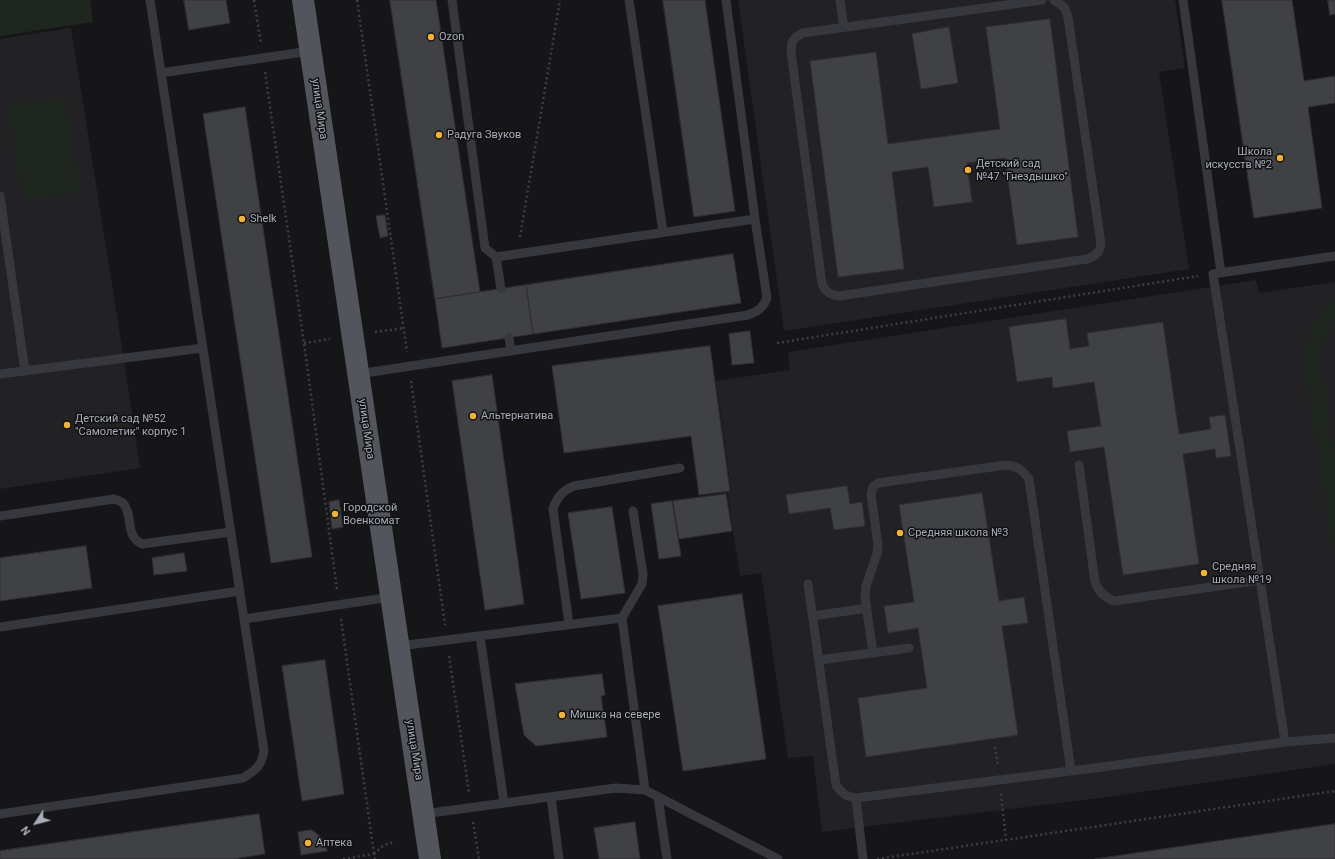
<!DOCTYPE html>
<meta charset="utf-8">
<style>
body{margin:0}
#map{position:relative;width:1335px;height:859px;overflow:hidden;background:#161618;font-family:Roboto,sans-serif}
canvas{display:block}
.north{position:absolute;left:16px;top:803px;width:40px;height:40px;-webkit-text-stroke:3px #111113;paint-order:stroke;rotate:234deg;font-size:11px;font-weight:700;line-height:16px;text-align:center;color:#a8adb8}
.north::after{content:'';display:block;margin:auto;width:14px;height:18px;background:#a8adb8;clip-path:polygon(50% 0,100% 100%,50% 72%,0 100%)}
</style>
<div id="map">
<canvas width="1335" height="859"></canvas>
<div class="north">N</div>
</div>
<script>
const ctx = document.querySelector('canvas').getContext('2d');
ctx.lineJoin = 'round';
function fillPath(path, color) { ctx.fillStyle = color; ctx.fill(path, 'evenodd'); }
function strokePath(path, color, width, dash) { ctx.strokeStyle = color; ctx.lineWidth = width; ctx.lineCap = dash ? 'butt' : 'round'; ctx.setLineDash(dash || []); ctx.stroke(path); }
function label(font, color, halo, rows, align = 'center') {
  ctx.font = font + ' Roboto,sans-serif'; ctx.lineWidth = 3; ctx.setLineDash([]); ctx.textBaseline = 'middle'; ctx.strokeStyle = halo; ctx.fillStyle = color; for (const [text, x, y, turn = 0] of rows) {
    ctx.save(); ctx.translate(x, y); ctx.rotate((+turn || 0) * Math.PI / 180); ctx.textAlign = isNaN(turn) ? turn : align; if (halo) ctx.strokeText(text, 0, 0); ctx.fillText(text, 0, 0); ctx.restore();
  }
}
fillPath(new Path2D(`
 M738,0H1175L1185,68L1159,72L1189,269L784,331Z
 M71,28L125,366L140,468L0,489V39Z
 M1256,280L1259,293L1335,282V764L1107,797L822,832L813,756L788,758L761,573L740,576L727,492L731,491L716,381L790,370L788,352Z`), '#222225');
fillPath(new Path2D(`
 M0,0H90L93,22L0,36Z
 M65,97L80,191L23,200L8,106Z
 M1335,300V321L1327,333L1324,340L1321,356V364L1335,459V563L1306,376C1303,347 1311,319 1335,300Z`), '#1e261f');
const building = new Path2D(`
 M184,0H226L230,23L189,30Z
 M390,0H436L480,292L435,299Z
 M663,0H705L735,211L694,217Z
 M1222,0H1292L1304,81L1335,76V103L1308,107L1322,208L1254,218Z
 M1328,0H1335V14L1330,15Z
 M1050,19L1078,237L1017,245L1005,158L967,163L972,202L934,207L928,167L892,172L904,269L838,277L810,61L876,52L888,144L1000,129L986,27Z
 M949,27L958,83L921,89L912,34Z
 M245,107L312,557L271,563L203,114Z
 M385,215L388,236L380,238L376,216Z
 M733,254L741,303L533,334L526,285Z
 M526,285L533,334L442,348L435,299Z
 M1066,319L1070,349L1089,346L1087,333L1163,322L1179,434L1211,429L1209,417L1225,415L1231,456L1216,458L1215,449L1183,454L1199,564L1123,575L1104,447L1070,452L1067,431L1101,426L1094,382L1053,388L1052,377L1017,382L1009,327Z
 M750,331L754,363L732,365L729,334Z
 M710,346L730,491L699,495L691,436L564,453L552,366Z
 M492,375L524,604L485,610L452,381Z
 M847,486L850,504L862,502L865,526L834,530L830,508L789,514L786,495Z
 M982,493L999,601L1024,597L1028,623L1002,626L1018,735L866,757L858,698L927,688L918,628L888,633L884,606L914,602L899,505Z
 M726,494L732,531L679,539L673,501Z
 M339,500L343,527L332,529L329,502Z
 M672,501L681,556L659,559L651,504Z
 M612,507L625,593L581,599L568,513Z
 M86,546L92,588L0,601V558Z
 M184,553L187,571L154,575L152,558Z
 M742,594L766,759L683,771L658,606Z
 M325,660L344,794L302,801L282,666Z
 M602,674L605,695L601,696L607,737L536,746L524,735L515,684Z
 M259,814L265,854L233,859H0V851Z
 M635,822L640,859H599L594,828Z
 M1335,824V859H1095Z
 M312,830L326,841L327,851L301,855L298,832Z`);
fillPath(building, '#404145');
strokePath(building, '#303034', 1);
strokePath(new Path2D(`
 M254,0L261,44
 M357,0L407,352
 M265,72L304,343L337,590
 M520,237L560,0
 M375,332L404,328
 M304,343L330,339
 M777,343L1198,276
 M411,381L445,625
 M341,619L374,854
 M449,656L469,792
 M995,747L998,766
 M1001,794L1006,840
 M473,822L479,859
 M374,854L384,845L395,842
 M343,859L374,854L375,859
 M877,859L1335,791`), '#3d3f44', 2.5, [2, 3]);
strokePath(new Path2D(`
 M452,0L485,248L496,257L501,289
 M629,0L663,232
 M840,0L844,27
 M1042,0L803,33L796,37L792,42L791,52L822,284C826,292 830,295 839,296L1087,259C1095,256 1099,254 1101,244L1068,17L1064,7L1054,0
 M1183,0L1221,273
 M161,73L310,51
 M0,196L25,371
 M496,257L755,219L726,0
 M509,338L511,351
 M0,374L203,348
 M358,374L748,315C758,311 763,308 767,298L755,219
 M1079,465L1095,582C1099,592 1104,597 1114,601L1260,580
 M633,511L643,574L642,584L622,618L645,790
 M0,516L114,499C117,500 121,501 123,503C134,516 124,535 142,544L231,532
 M808,584L836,785C842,793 846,797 856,798L1102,767L1285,742L1335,738
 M813,616L867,608
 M244,619L391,597
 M569,624L553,509C557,497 562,491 574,486L680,468
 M0,627L240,591
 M480,636L504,803
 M399,646L622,618
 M873,653L865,597L866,586L877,554L878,545L871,494L873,487L878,483L1006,465C1018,466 1022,470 1029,479L1071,771
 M819,660L909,648
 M1285,742L1213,274L1335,256
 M551,797L559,859
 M658,797L667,859
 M856,798L863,859
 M0,814L243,778C256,770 261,767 264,751L150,0
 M423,814L616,788L645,790L778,859`), '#37383d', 9);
strokePath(new Path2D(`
 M303,0L430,859`), '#53555c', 22);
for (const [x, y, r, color] of [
 [431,37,4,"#f2b134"],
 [439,135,4,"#f2b134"],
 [1280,158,4,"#f2b134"],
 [968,170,4,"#f2b134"],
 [242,219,4,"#f2b134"],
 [473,416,4,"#f2b134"],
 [67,425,4,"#f2b134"],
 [335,514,4,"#f2b134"],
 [900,533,4,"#f2b134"],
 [1204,573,4,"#f2b134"],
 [562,715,4,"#f2b134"],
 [308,843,4,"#f2b134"]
]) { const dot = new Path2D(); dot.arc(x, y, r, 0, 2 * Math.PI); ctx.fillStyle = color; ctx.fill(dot); strokePath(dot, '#111113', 1.5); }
label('11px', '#a8adb8', '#111113', [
 ["Ozon",439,37],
 ["Радуга Звуков",447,135],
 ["Школа",1272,152,"right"],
 ["искусств №2",1272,165,"right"],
 ["Детский сад",976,164],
 ["№47 \"Гнездышко\"",976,177],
 ["Shelk",250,219],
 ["Альтернатива",481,416],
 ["Детский сад №52",75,419],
 ["\"Самолетик\" корпус 1",75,432],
 ["Городской",343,508],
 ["Военкомат",343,521],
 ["Средняя школа №3",908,533],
 ["Средняя",1212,567],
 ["школа №19",1212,580],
 ["Мишка на севере",570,715],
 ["Аптека",316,843]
], 'left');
label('11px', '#a8adb8', '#111113', [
 ["улица Мира",319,109,82],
 ["улица Мира",366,429,82],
 ["улица Мира",414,750,81]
]);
</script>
